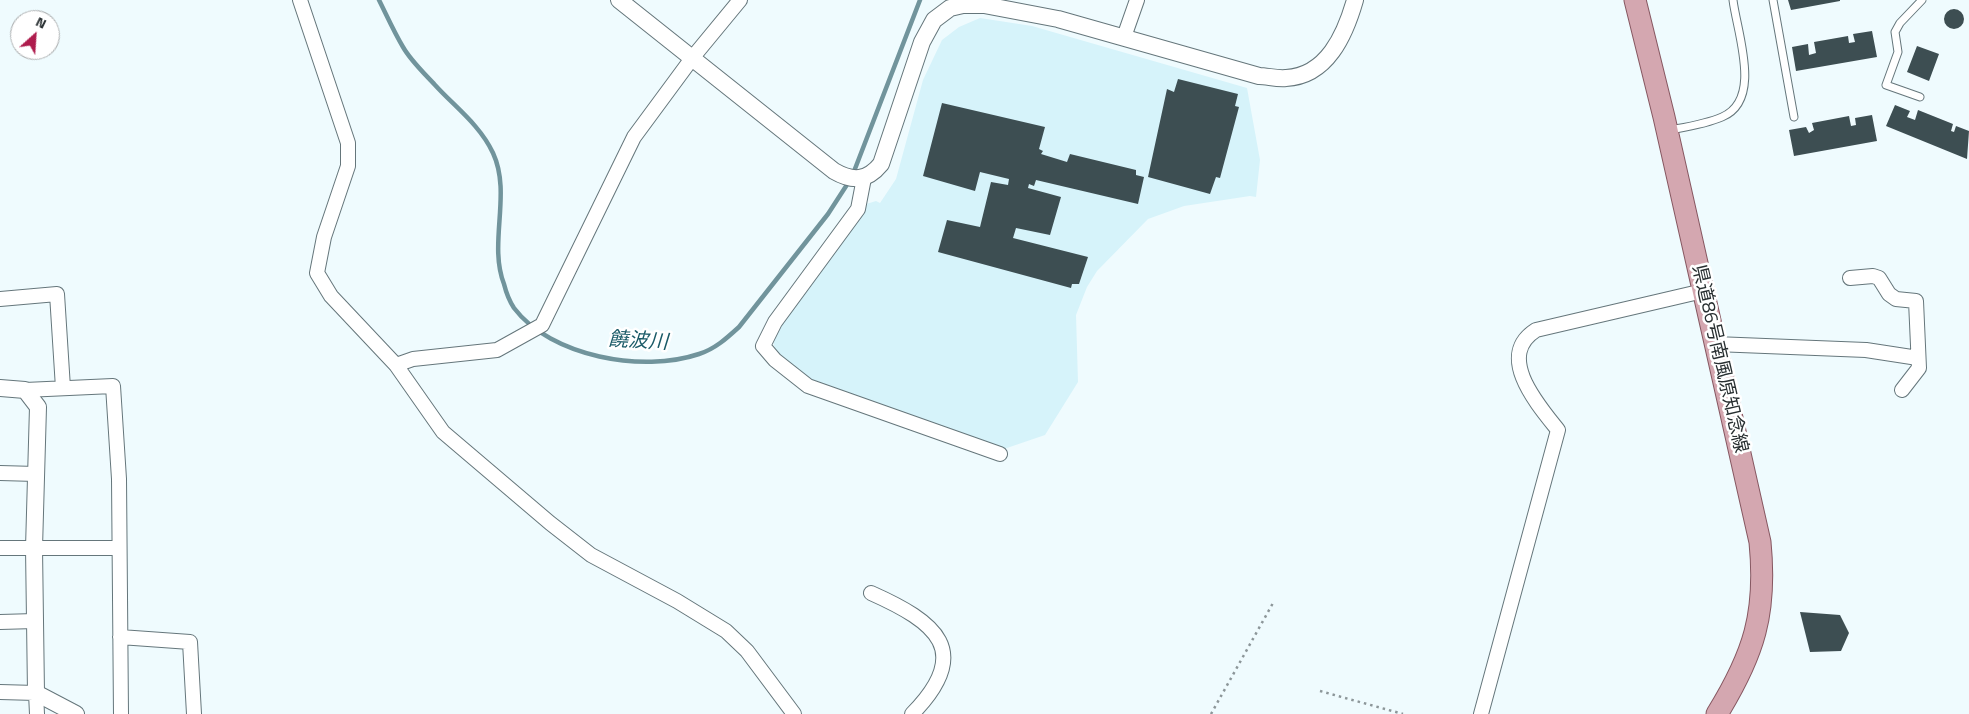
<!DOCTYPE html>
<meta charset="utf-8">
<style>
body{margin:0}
#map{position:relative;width:1969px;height:714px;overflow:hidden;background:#effbfe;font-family:"Titillium Web",sans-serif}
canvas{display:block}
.north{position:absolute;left:10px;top:10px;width:50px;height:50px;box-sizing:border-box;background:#fff;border:1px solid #a9acad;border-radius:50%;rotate:26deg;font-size:14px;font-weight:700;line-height:20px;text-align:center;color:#282f31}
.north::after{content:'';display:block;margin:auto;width:18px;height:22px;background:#ae1c4d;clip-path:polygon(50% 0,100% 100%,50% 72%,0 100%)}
</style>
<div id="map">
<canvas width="1969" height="714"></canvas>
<div class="north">N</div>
</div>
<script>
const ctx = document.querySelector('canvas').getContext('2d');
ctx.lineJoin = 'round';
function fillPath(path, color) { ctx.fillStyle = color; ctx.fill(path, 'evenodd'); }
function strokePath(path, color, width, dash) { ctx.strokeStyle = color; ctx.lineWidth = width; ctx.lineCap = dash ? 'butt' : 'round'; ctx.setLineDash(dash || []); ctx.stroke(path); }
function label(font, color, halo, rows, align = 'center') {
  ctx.font = font + ' "Titillium Web","Noto Sans JP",sans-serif'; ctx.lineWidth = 5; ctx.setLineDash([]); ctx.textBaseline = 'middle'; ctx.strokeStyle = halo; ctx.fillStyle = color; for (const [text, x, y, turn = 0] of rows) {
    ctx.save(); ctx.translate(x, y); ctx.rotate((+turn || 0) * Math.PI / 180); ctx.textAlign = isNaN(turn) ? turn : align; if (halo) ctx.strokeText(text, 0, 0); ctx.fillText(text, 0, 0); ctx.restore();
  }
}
fillPath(new Path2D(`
 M980,18L1032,26L1247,88L1260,160L1256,197L1250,196L1184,206L1148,219L1097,271L1087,287L1076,315L1078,382L1045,435L1004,449L810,381L776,354L773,340L774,333L863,205L876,201L880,203L896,179L923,80L942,40L959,27Z`), '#d6f3fa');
strokePath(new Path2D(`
 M379,0C387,16 394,32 403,47C411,61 424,73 435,85C455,107 480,125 493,153C512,194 488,243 504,284C506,292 510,302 514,308C551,357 643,373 699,354C715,349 727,338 739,327L828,214L850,180
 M853,174L920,0`), '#71949c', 4.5);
fillPath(new Path2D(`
 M1788,0H1840V1L1791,10Z
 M1944 19a10 10 0 1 1 20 0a10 10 0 1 1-20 0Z
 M1872,31L1877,57L1796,71L1792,47L1808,44L1809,55L1816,53L1814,42L1848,36L1849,43L1855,42L1853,34Z
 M1917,46L1939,54L1929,81L1907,72Z
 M1178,79L1238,94L1235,106L1239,107L1220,178L1216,177L1210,194L1148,177L1167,89L1174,92Z
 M942,103L1045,127L1039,149L1043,151L1041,154L1067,162L1070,154L1136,170V175L1144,177L1138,204L1036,180L1034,186L1029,184L1028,188L1061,197L1050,235L1016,228L1013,238L1088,257L1079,284H1072L1071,288L938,252L947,220L980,227L991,182L1008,185L1009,179L980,172L975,191L923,176Z
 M1895,105L1910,111L1907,117L1915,120L1918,110L1953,124L1951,131L1954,132L1956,126L1969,131L1967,159L1886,126Z
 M1872,115L1877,141L1794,156L1789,130L1806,127L1809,133L1814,130L1812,123L1849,116L1851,126L1856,125L1855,118Z
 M1800,612L1840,615L1849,633L1841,651L1810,652Z`), '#3d4e52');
const service = new Path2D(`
 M1773,0L1794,117
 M1920,97L1886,85L1898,52L1895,32L1900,23L1922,0
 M1670,130C1686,127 1706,124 1722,117C1763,100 1737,33 1733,0`);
const minor = new Path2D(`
 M300,0L348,143V166L324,237L317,273L331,296L396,365L443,432L550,523L591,555L677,601L726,631L747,651L794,714
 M1124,37L1137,0
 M864,178L858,209L775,322L763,346L775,360L808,386L1000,454
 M1850,278L1873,276L1879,278L1889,294L1896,299L1916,301L1919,368L1902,390
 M0,299L57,294L63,388
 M1715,344L1866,350L1918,358
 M396,365L413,359L497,350L542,325L634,137L693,57L740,0
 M25,390L113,386L119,479L121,714
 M0,473L36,474
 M0,548H119
 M871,593C936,622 974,651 912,714
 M0,622L35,621
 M120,637L190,642L194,714
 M0,692L36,693L37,714
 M1481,714L1558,430C1538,405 1495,356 1536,330L1703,291`);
const tertiary = new Path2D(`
 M619,0L834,171C853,182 867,181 881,164L922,42L934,20L950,8L963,5H984L1058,19L1259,76C1267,76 1277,79 1286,78C1327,76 1345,35 1355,0
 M0,388L25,390L38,407L34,548L36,693L76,714`);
const primary = new Path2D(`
 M1635,0L1664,117L1760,542C1767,613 1754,654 1717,714`);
strokePath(service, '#65767b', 9);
strokePath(minor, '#65767b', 16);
strokePath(tertiary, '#65767b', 18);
strokePath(primary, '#865761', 23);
strokePath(new Path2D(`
 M1320,691L1403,714
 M1211,714L1273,603`), '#8c9699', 2.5, [2.5, 4]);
strokePath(service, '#fff', 7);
strokePath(minor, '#fff', 14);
strokePath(tertiary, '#fff', 16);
strokePath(primary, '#d4a7b0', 21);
label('19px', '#282f31', '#fff', [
 ["県道86号南風原知念線",1719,359,77]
]);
label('italic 20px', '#1a5a67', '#fff', [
 ["饒波川",638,342,3]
]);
</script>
